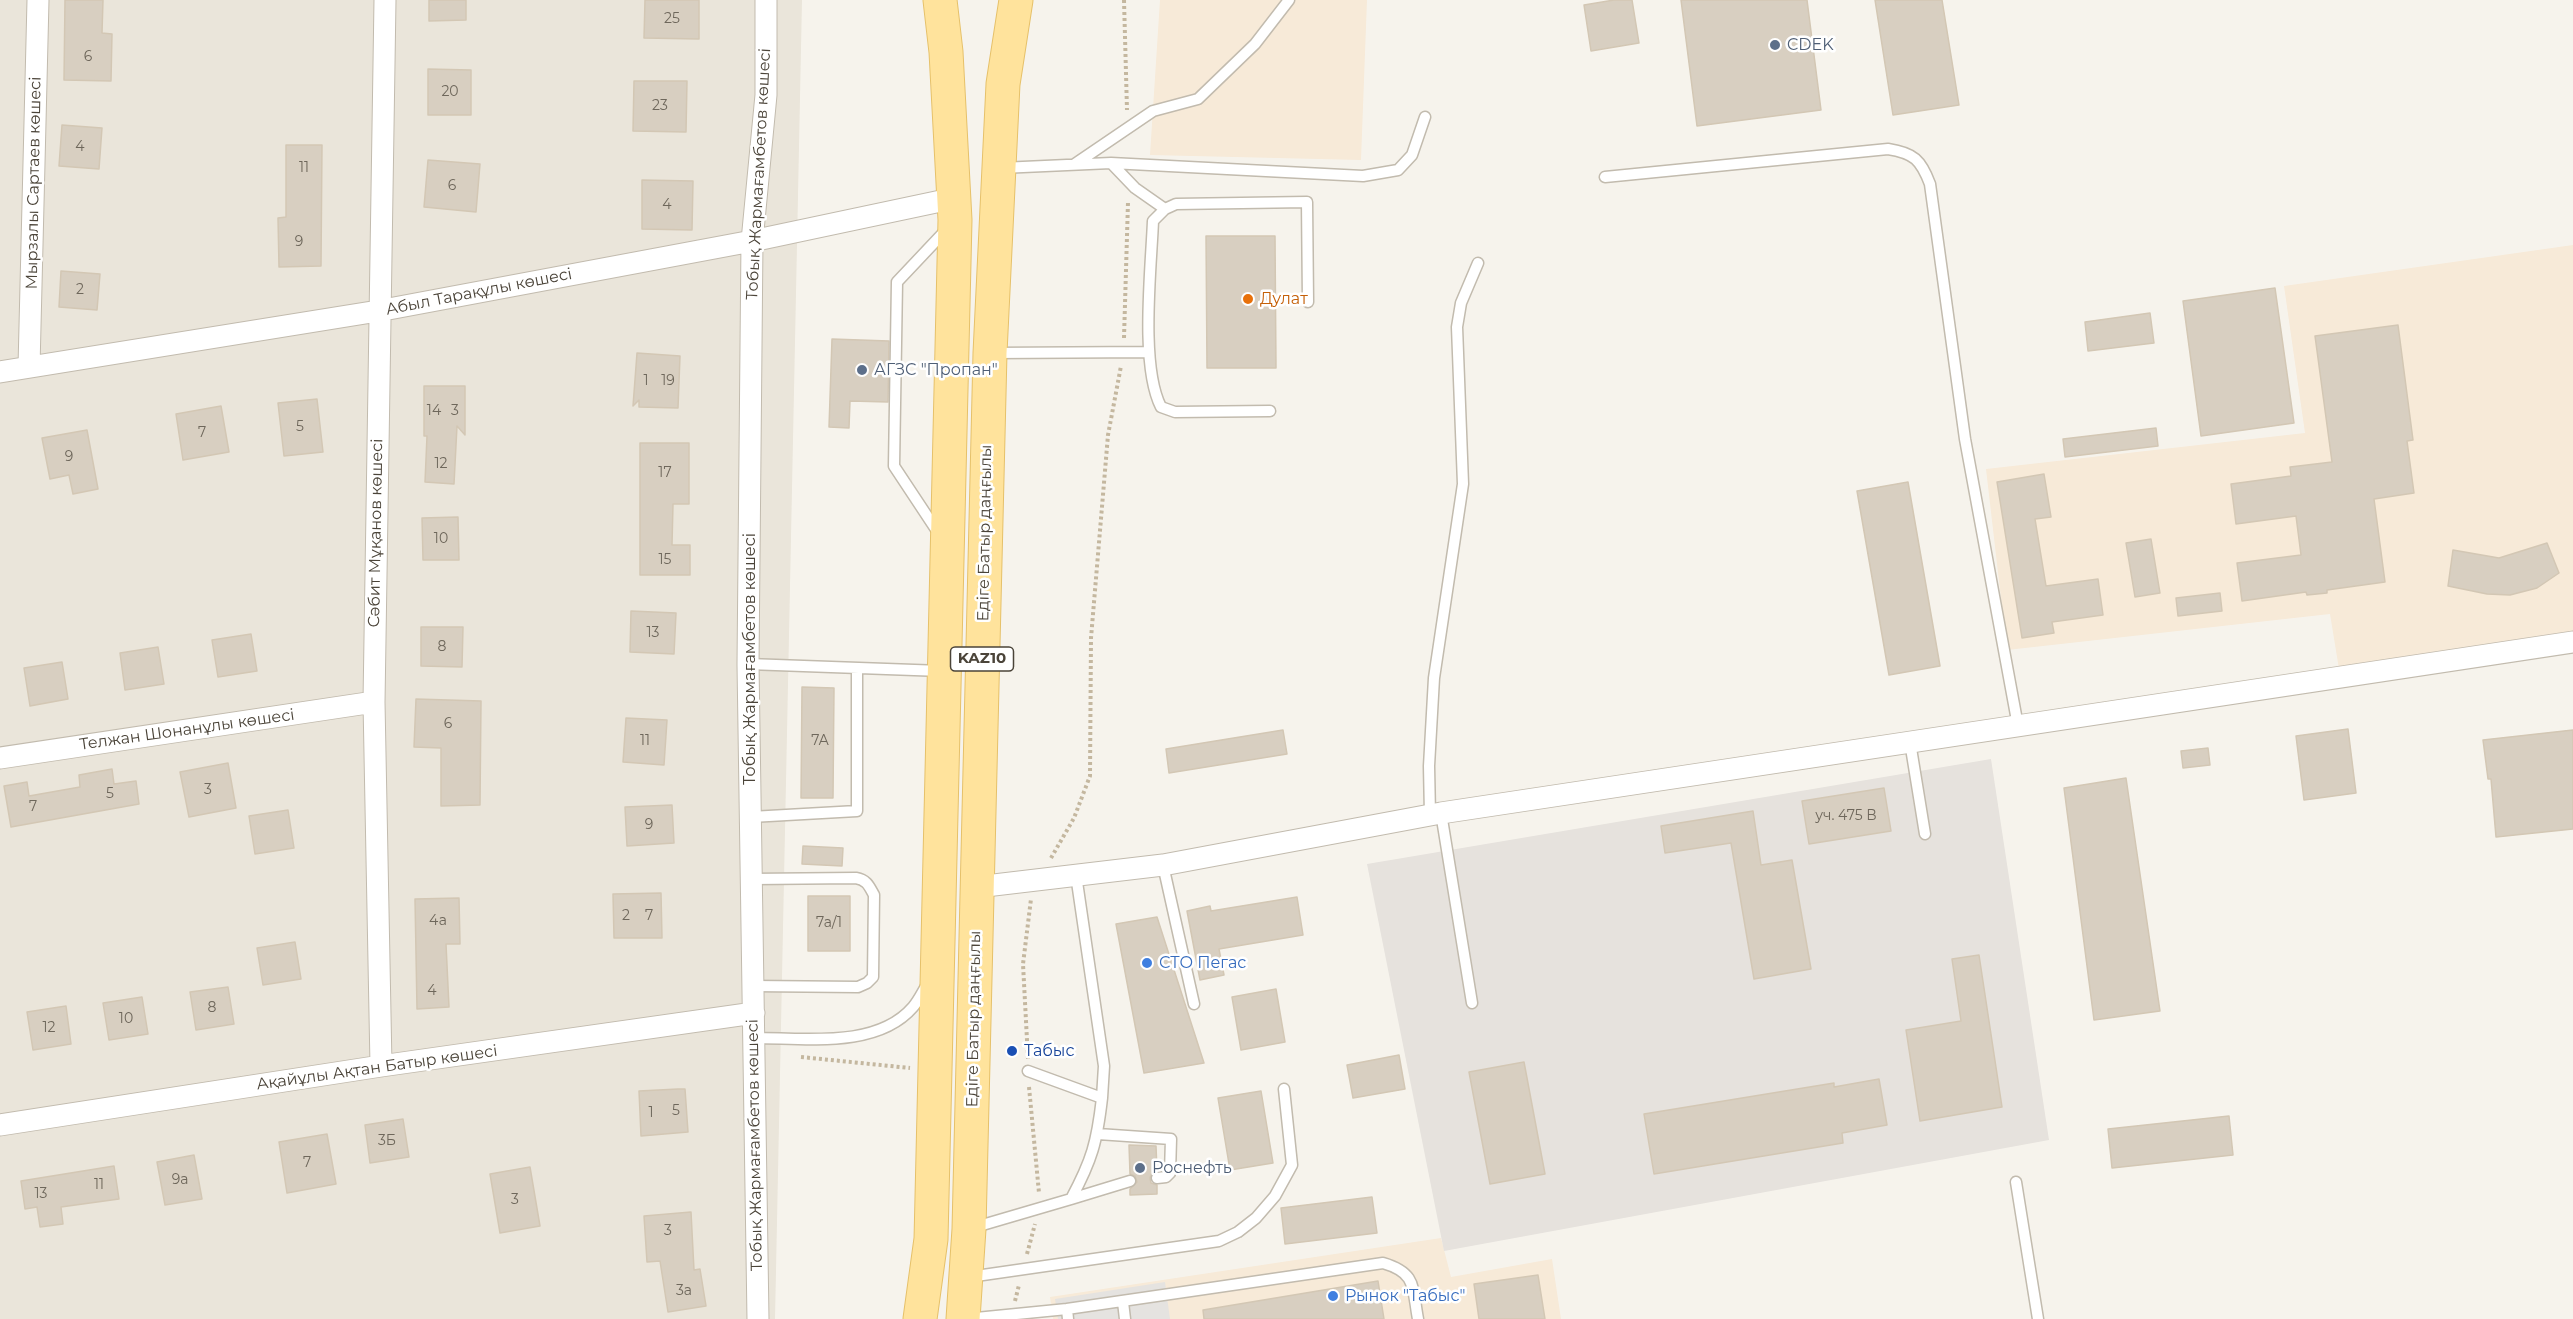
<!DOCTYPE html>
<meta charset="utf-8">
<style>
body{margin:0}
canvas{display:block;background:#f6f3ec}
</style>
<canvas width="2573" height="1319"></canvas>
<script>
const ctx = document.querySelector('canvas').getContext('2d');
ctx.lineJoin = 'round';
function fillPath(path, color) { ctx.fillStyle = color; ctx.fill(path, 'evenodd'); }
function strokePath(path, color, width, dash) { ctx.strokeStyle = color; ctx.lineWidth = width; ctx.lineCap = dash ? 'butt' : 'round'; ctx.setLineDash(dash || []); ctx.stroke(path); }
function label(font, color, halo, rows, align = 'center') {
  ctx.font = font + ' Montserrat,sans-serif'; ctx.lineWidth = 5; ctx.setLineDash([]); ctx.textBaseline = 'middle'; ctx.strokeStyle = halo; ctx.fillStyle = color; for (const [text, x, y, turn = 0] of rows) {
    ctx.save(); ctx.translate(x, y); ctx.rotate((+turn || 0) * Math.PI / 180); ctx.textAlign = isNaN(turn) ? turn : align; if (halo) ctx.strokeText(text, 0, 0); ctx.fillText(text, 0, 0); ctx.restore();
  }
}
fillPath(new Path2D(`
 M0,0H802L775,1319H0Z`), '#eae5da');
fillPath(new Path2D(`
 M1160,0H1367L1361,160L1150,155Z
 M2573,245V636L2339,669L2330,614L2007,650L1986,469L2305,433L2284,286Z
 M1441,1238L1451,1277L1552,1259L1561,1319H1053L1050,1297Z`), '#f7ead8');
fillPath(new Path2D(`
 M1991,759L2049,1140L1444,1251L1367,864Z`), '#e6e2dd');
fillPath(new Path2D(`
 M1165,1282L1170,1319H1058L1055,1299Z`), '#e5e3e0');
const building = new Path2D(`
 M65,0H103L102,33L112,34L111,81L64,80Z
 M429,0H466V20L429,21Z
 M645,0H699V39L644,38Z
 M1614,0H1632L1639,43L1591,51L1584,5Z
 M1681,0H1807L1821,110L1697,126Z
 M1875,0H1942L1959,105L1893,115Z
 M428,69L471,70V115H428Z
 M634,81H687L686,132L633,131Z
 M62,125L102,128L99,169L59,166Z
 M286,145H322L321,266L279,267L278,218L286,217Z
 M428,160L480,164L476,212L424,207Z
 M642,180L693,181L692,230L642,229Z
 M1206,236H1275L1276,368H1207Z
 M61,271L100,274L97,310L59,307Z
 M2275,288L2294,423L2201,436L2183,301Z
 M2150,313L2154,343L2088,351L2085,322Z
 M2398,325L2413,440L2407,441L2414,493L2374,499L2385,582L2327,590V593L2307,595L2306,592L2242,601L2237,563L2301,555L2296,516L2236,524L2231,484L2291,476L2290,467L2332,462L2315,336Z
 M832,339L889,341L888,402L850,401L849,428L829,427Z
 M637,353L680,356L678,408L639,407V400L633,406Z
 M424,386H465V435L457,426L454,484L425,482L427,436H424Z
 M317,399L323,452L284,456L278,403Z
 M221,406L229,452L183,460L176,414Z
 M2156,428L2158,446L2065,457L2063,439Z
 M87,430L98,489L73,494L69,475L50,479L42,438Z
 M640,443H689V504H673L672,545H690V575H640Z
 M2044,474L2051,517L2035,519L2046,586L2098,579L2103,615L2052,622L2054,633L2022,638L1997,482Z
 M1908,482L1940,666L1889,675L1857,491Z
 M458,517L459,560H423L422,518Z
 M2151,539L2160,593L2135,597L2126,543Z
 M2547,543L2559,573L2537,588L2510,595L2487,594L2448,586L2453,550L2499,558Z
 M2220,593L2222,611L2178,616L2176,598Z
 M631,611L676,613L674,654L630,652Z
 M421,627H463L462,667L421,666Z
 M251,634L257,671L218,677L212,640Z
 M158,647L164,684L125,690L120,653Z
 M62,662L68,699L30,706L24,668Z
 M802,687L834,688L833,798H801Z
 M416,699L481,701L480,805L441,806V748L414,747Z
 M626,718L667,720L664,765L623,762Z
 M2348,729L2356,793L2304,800L2296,736Z
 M1283,730L1287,754L1169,773L1166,749Z
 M2573,730V829L2496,837L2491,779H2488L2483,740Z
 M2208,748L2210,765L2183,768L2181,751Z
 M228,763L236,808L189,817L180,772Z
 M112,769L114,784L136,781L139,804L11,827L4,786L27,782L29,796L80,787L79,775Z
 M2126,778L2160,1011L2094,1020L2064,788Z
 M1884,788L1891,831L1809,844L1802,801Z
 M672,805L674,843L627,846L625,807Z
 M288,810L294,848L255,854L249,816Z
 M1753,811L1761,865L1792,860L1811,969L1754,979L1731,843L1665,853L1661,826Z
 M803,846L843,848L842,866L802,864Z
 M661,893L662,938H614L613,894Z
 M808,896H850V951H808Z
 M1297,897L1303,935L1219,949L1224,975L1200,980L1187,911L1210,906L1211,911Z
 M459,898L460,944H446L449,1007L417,1009L415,899Z
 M1157,917L1204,1063L1144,1073L1116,924Z
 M295,942L301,979L263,985L257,948Z
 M1979,955L2002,1107L1920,1121L1906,1030L1961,1021L1952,959Z
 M228,987L234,1024L196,1030L190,992Z
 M1276,989L1285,1042L1241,1050L1232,997Z
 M142,997L148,1034L109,1040L103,1003Z
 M66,1006L71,1044L33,1050L27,1012Z
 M1399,1055L1405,1089L1353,1098L1347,1065Z
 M1524,1062L1545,1174L1490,1184L1469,1072Z
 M1879,1079L1887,1125L1842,1133L1843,1143L1654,1174L1644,1114L1834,1083V1087Z
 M678,1089H685L688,1132L641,1136L639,1091Z
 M1261,1091L1273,1163L1230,1170L1218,1098Z
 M2229,1116L2233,1155L2112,1168L2108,1129Z
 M403,1119L409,1157L370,1163L365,1125Z
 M327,1134L336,1184L287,1193L279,1142Z
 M1129,1145L1156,1146L1157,1170L1152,1172L1150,1178L1151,1183L1157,1185V1194L1130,1195V1189L1137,1182L1135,1176L1130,1174Z
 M194,1155L202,1199L165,1205L157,1162Z
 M114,1166L119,1199L61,1207L63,1224L40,1227L37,1207L25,1209L21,1181Z
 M530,1167L540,1226L500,1233L490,1174Z
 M1372,1197L1377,1233L1285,1244L1281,1208Z
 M691,1212L694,1270L700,1269L706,1306L668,1312L660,1261L647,1262L644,1216Z
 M1538,1275L1545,1319H1479L1474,1284Z
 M1378,1281L1384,1319H1204L1203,1310Z`);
fillPath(building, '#d8cfc1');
strokePath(building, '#d3c7b4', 1.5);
const lane = new Path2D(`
 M1111,163L1135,188L1165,209
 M1075,164L1153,111L1198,99L1255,44L1289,0
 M1001,168L1111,163L1363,176L1398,170L1412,155L1425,117
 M1605,177L1888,149C1914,153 1921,160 1930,184L1965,439L2018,726
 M993,353L1149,352
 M1270,411L1175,412L1161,407C1140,366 1151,270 1153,221L1165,209L1176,204L1307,202L1308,302
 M939,534L894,466L897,282L947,229
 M748,664L942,671
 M1910,742L1925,834
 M1441,813L1472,1003
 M1430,815L1429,766L1434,678L1463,484L1457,327L1461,303L1478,263
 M751,817L857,811V668
 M1163,865L1194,1004
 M1076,875L1104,1066L1102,1098
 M752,879L856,878C867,880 869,886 874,895L873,977L867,983L858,987L753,986
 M754,1038C804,1038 877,1049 913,1007C919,1000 923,991 928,983
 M1098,1134L1171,1139L1170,1173L1166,1177L1157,1178
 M2016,1182L2038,1319
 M1071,1199L1130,1181
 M972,1228L1071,1199C1092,1160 1097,1142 1102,1098L1028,1071
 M969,1277L1219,1241L1238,1232L1256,1218L1275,1196L1292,1165L1284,1089
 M1123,1302L1125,1319
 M1067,1309L1383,1263C1417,1273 1412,1287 1418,1319
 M966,1319L1067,1309L1068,1319`);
const street = new Path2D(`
 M29,367L38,0
 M0,372L378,311L752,241L955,198
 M0,758L374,702
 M977,887L1163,865L1441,813L2573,642
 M381,1066L374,702L385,0
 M0,1125L381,1066L754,1013
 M758,1319L748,664L752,241L766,95V0`);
const primary = new Path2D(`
 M920,1319L931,1239L955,220L946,52L940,0
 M963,1319L969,1229L990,353L1003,84L1016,0`);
strokePath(lane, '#c2bbae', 13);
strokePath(street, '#c2bbae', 23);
strokePath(primary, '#e6c16a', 35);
strokePath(new Path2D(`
 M1124,0L1127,110
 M1124,338L1128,202
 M1051,858L1074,818L1090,776L1091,638L1108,435L1121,366
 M801,1057L910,1068
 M1028,1059L1023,964L1031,899
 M1029,1087L1039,1193
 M1027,1254L1035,1224
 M1015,1301L1019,1285`), '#c4b79f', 4, [3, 3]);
strokePath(lane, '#fff', 10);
strokePath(street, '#fff', 21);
strokePath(primary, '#ffe39c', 33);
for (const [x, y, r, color] of [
 [1775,45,6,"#5c6f8a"],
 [1248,299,6,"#e8710a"],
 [862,370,6,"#5c6f8a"],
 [1147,963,6,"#3f7fe0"],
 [1012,1051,6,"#1a4fb4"],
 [1140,1168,6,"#5c6f8a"],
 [1333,1296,6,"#3f7fe0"]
]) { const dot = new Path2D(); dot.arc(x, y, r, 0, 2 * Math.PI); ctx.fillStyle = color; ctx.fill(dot); strokePath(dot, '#fff', 2); }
label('14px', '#6e675b', null, [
 ["25",672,19],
 ["6",88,57],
 ["20",450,92],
 ["23",660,106],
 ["4",80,147],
 ["11",304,168],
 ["6",452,186],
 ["4",667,205],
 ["9",299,242],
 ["2",80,290],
 ["1",646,381],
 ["19",668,381],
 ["14",434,411],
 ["3",455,411],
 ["5",300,427],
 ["7",202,433],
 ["9",69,457],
 ["12",441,464],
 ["17",665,473],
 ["10",441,539],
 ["15",665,560],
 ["13",653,633],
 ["8",442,647],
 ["6",448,724],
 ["11",645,741],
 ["7А",820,741],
 ["3",208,790],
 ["5",110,794],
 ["7",33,807],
 ["уч. 475 В",1846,816],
 ["9",649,825],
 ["2",626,916],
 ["7",649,916],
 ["4а",438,921],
 ["7а/1",829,923],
 ["4",432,991],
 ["8",212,1008],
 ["10",126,1019],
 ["12",49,1028],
 ["5",676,1111],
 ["1",651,1113],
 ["3Б",387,1141],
 ["7",307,1163],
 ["9а",180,1180],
 ["11",99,1185],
 ["13",41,1194],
 ["3",515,1200],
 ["3",668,1231],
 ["3а",684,1291]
]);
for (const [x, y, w] of [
 [982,659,63]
]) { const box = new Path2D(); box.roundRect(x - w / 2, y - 12, w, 24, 4.5); ctx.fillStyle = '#fff'; ctx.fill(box); strokePath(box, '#4b4439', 1.5); }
label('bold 15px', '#4b4439', null, [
 ["KAZ10",982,659]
]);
label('16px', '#4e5e75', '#fff', [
 ["CDEK",1787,45],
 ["АГЗС \"Пропан\"",874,370],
 ["Роснефть",1152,1168]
], 'left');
label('16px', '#4b4439', '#fff', [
 ["Тобық Жармағамбетов көшесі",759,174,-87],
 ["Мырзалы Сартаев көшесі",34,183,-89],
 ["Абыл Тарақұлы көшесі",479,292,-11],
 ["Сәбит Мұқанов көшесі",376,533,-89],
 ["Едіге Батыр даңғылы",985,533,-89],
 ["Тобық Жармағамбетов көшесі",750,659,-90],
 ["Телжан Шонанұлы көшесі",187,730,-8],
 ["Едіге Батыр даңғылы",974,1019,-89],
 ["Ақайұлы Ақтан Батыр көшесі",377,1068,-8],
 ["Тобық Жармағамбетов көшесі",755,1145,-91]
]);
label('16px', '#c56008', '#fff', [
 ["Дулат",1260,299]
], 'left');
label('16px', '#366cbe', '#fff', [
 ["СТО Пегас",1159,963],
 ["Рынок \"Табыс\"",1345,1296]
], 'left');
label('16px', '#164399', '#fff', [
 ["Табыс",1024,1051]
], 'left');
</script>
